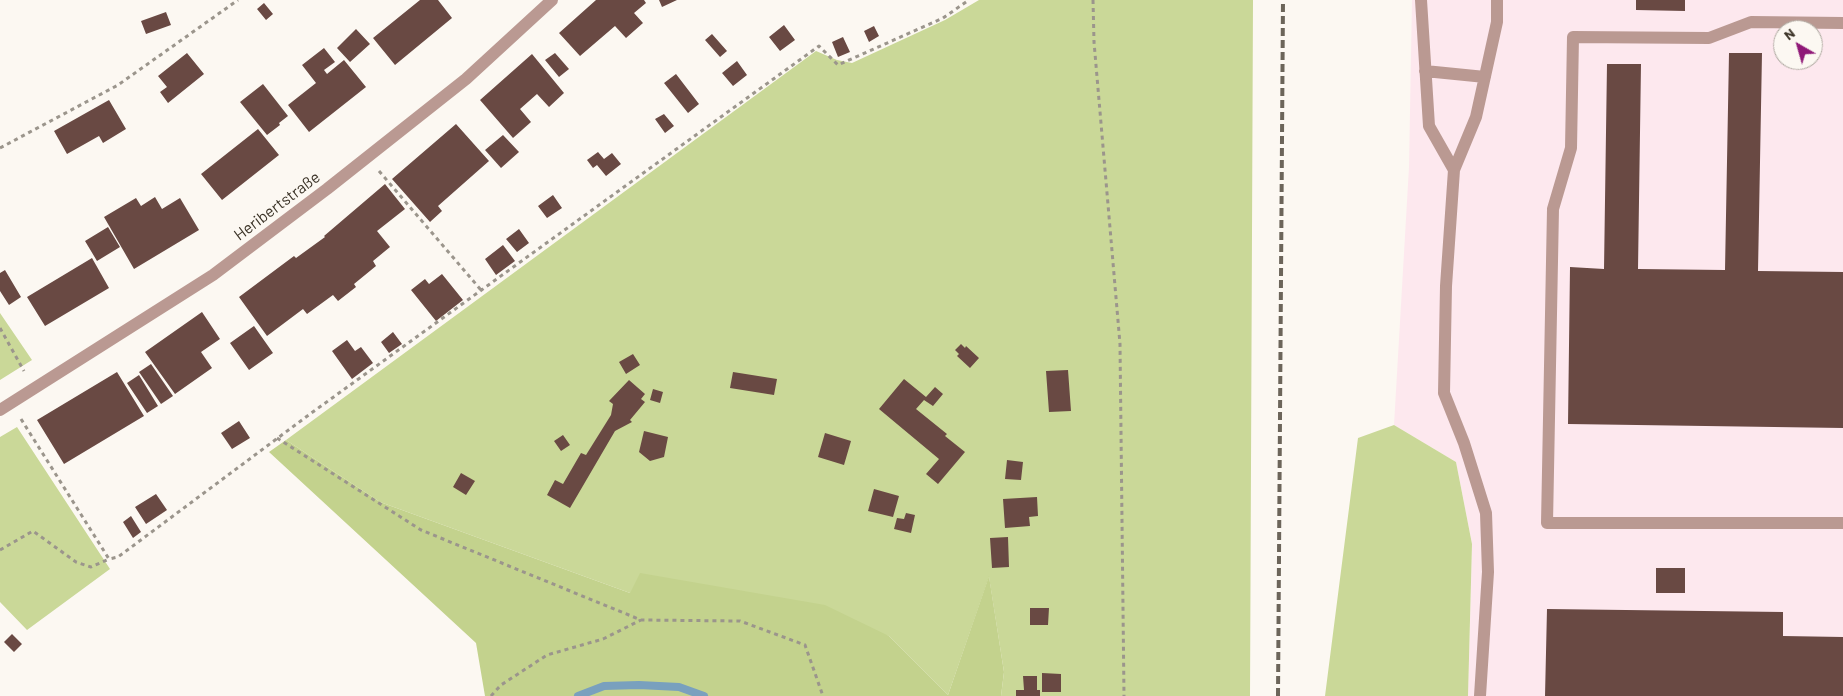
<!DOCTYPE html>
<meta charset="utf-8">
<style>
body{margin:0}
#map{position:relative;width:1843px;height:696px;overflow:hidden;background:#fcf8f2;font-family:Barlow,sans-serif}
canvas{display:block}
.north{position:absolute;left:1773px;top:20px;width:50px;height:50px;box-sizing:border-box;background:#fcf8f2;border:1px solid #afa9a1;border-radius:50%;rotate:322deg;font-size:14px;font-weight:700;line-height:20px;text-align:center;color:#3b3327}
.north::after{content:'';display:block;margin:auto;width:18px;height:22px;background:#8f1877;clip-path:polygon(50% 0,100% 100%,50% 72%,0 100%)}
</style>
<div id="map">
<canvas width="1843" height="696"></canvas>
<div class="north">N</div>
</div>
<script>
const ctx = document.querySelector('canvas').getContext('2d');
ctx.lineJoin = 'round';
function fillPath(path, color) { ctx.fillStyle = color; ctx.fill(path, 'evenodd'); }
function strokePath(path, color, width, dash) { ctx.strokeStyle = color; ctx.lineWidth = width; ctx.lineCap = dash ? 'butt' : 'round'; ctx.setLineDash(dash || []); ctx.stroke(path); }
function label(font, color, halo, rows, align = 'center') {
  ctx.font = font + ' Barlow,sans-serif'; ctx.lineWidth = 5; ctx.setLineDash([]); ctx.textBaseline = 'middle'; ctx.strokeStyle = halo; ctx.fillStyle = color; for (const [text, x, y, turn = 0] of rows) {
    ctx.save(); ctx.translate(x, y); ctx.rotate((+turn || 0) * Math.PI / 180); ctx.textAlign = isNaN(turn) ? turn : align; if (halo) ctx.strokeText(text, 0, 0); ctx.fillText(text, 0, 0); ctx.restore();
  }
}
fillPath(new Path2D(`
 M1412,0H1843V696H1468L1472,544L1456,462L1394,425L1409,167ZM1783,30H1813V60H1783Z`), '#fde8ee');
fillPath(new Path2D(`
 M979,0H1253L1250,696H1001L1004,672L989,577L948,695L889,636L630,593L380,502L286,440L816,51L837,60L852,63L945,20Z
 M0,313L32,360L0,380Z
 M1394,425L1456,462L1472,544L1468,696H1325L1358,438Z
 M17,427L110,569L27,630L0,602V437Z`), '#cad898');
fillPath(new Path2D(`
 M286,440L380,502L630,593L640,573L825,605L889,636L948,695L989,576L1004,672L1001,696H485L476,643L269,452Z`), '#c3d28d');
strokePath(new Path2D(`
 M578,696L604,686L639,685L679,687L704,696`), '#79a0be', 8);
fillPath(new Path2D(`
 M420,0H438L452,18L395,65L373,38Z
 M596,0H644L646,3L634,13L643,23L626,38L615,26L580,56L559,33Z
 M659,0H677L662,7Z
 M1636,0H1685V11L1636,10Z
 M264,3L273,14L266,20L257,9Z
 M166,12L171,25L146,34L141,21Z
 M784,25L795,40L780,51L769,37Z
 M874,26L879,36L869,42L864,31Z
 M356,29L370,44L350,62L337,48Z
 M712,34L727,51L720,57L705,40Z
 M843,37L850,52L838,57L832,42Z
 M324,48L335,62L324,70L327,74L344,60L366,87L309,132L288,105L316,83L302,65Z
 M187,53L204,74L168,103L160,92L167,87L158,76Z
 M555,53L569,69L559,77L545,60Z
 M1729,53H1762L1758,271L1843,272V428L1568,424L1570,267L1604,269L1607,64H1641L1638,269L1725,270Z
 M532,54L564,93L549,107L537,94L520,109L531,122L513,138L480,100Z
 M737,61L747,75L733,86L722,73Z
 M676,74L699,104L688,113L664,83Z
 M263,84L288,116L279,123L280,125L267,135L240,102Z
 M109,100L126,129L103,143L99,136L67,154L54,131Z
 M664,114L674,126L665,133L655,119Z
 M456,124L489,161L438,206L442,211L430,222L392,179Z
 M258,129L279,155L222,200L201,174Z
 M503,135L519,152L501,168L485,150Z
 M598,152L604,159L612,153L621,164L606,176L597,165L593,168L587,160Z
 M385,184L405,209L377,231L390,247L373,261L376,266L354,284L356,287L338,301L333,295L307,314L303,309L267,336L239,297L294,256L296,258L325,237L324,236Z
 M553,195L562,208L547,218L538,206Z
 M155,197L162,209L180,198L199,230L134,269L104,217L136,198L141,206Z
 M108,227L120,247L97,261L85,241Z
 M519,229L529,243L517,252L506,239Z
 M503,245L515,261L496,275L485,259Z
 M92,258L109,288L45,326L27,297Z
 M5,270L21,297L9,305L0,291V273Z
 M442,274L463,300L436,321L411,290L425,279L429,284Z
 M202,312L220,339L201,352L212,368L175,394L145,352Z
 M254,326L273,353L249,370L230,343Z
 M393,332L402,344L389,353L381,342Z
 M347,340L355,351L361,347L373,363L352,379L332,351Z
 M961,344L965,348L966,346L979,358L970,368L957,356L959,354L955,350Z
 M633,354L640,365L626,374L619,362Z
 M151,364L173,396L161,404L139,372Z
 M1068,370L1071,411L1049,412L1046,371Z
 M117,372L144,416L64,464L37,420Z
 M733,372L777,379L774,395L730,388Z
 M139,375L158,406L147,413L127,383Z
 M904,379L926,397L935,387L943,394L933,406L924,400L916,409L947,434L945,436L965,452L938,484L926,474L939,459L879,409Z
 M629,380L645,394L641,399L645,402L630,420L632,422L615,431L570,508L547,495L555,480L563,484L581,453L586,455L611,415L613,404L609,401Z
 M653,389L663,392L660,403L650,400Z
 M239,421L250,438L232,449L221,433Z
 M644,431L668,437L664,457L650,461L639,452Z
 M825,433L851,441L844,465L818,457Z
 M563,435L570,445L561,451L554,441Z
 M1007,460L1023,462L1021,480L1005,479Z
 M461,473L475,481L466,495L453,487Z
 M874,489L899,496L893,517L868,511Z
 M156,494L167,510L146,524L135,507Z
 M1037,497L1038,516L1029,517L1030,526L1005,528L1003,499Z
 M906,513L915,515L911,533L894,529L897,518L904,519Z
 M131,516L141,532L133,538L123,522Z
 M1008,537L1009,567L992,568L990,538Z
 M1656,568H1685V593H1656Z
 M1030,608H1049L1048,625H1030Z
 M1547,609L1783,612V636L1843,637V696H1545Z
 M12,634L22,644L14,652L4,642Z
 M1042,673L1061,674V692H1042Z
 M1023,676H1037V690H1040V696H1016V690H1024Z`), '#694943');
strokePath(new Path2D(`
 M1093,0L1094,42L1120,344L1124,696
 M0,148L118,85L238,0
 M379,171L481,290
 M0,328L24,371
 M21,419L109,559L118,557L310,414L819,46L838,65L943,18L969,0
 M277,438L421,530L641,620L740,621L805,645L823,696
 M0,550L33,531L76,562L91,567L109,559
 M491,696L501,685L547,655L603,639L641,620`), '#9b958c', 3, [4, 4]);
strokePath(new Path2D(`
 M1421,0L1429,126L1454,170L1446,286L1444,393L1464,443L1486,513L1488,572L1480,696
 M1843,23L1751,22L1709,38L1573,37L1571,148L1553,209L1547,523H1843
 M1425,71L1485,77
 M1454,170L1476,117L1497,22V0
 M0,410L213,275L327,189L466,79L552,0`), '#ba9992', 12);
strokePath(new Path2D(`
 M1278,696L1283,0`), '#6c655a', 4, [8, 4]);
label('16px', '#3b3327', '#fcf8f2', [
 ["Heribertstraße",277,206,-37]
]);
</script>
